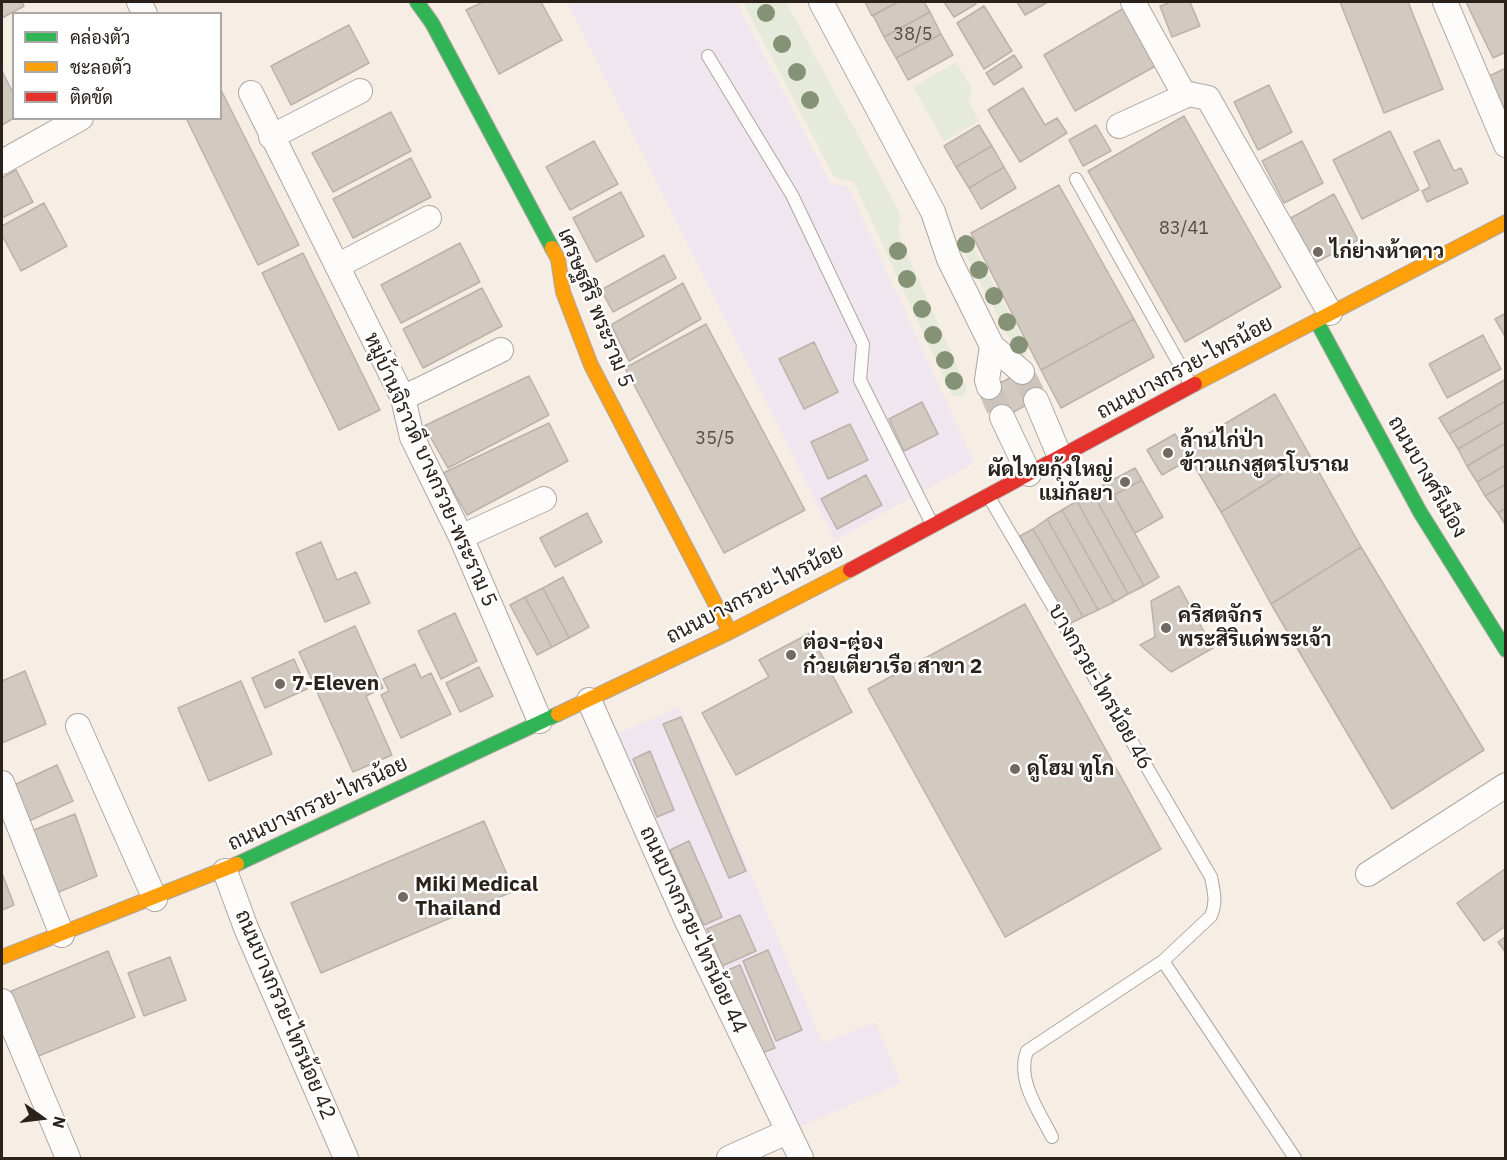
<!DOCTYPE html>
<meta charset="utf-8">
<style>
body{margin:0}
#map{position:relative;width:1507px;height:1160px;overflow:hidden;background:#f6ede5;font-family:"IBM Plex Sans",Sarabun,sans-serif}
canvas{display:block}
.frame{position:absolute;inset:0;border:3px solid #2a221b;pointer-events:none}
.legend{position:absolute;left:12px;top:12px;width:210px;height:108px;box-sizing:border-box;background:#fff;border:2px solid #aaa7a4;margin:0;padding:8px 10px;list-style:none;font-size:18px;color:#2a221b}
.legend li{display:flex;align-items:center;gap:12px;height:30px}
.legend b{width:30px;border:2px solid #aaa7a4}
.north{position:absolute;left:12px;top:1088px;width:60px;height:60px;-webkit-text-stroke:4px #fff;paint-order:stroke;rotate:104deg;font-size:16px;font-weight:700;line-height:24px;text-align:center;color:#2a221b}
.north::after{content:'';display:block;margin:auto;width:21px;height:27px;background:#2a221b;clip-path:polygon(50% 0,100% 100%,50% 72%,0 100%)}
</style>
<div id="map">
<canvas width="1507" height="1160"></canvas>
<div class="frame"></div>
<ul class="legend">
<li><b style="height:8px;background:#30b455"></b>คล่องตัว</li>
<li><b style="height:8px;background:#ff9f0a"></b>ชะลอตัว</li>
<li><b style="height:8px;background:#e5322d"></b>ติดขัด</li>
</ul>
<div class="north">N</div>
</div>
<script>
const ctx = document.querySelector('canvas').getContext('2d');
ctx.lineJoin = 'round';
function fillPath(path, color) { ctx.fillStyle = color; ctx.fill(path, 'evenodd'); }
function strokePath(path, color, width, dash) { ctx.strokeStyle = color; ctx.lineWidth = width; ctx.lineCap = dash ? 'butt' : 'round'; ctx.setLineDash(dash || []); ctx.stroke(path); }
function label(font, color, halo, rows, align = 'center') {
  ctx.font = font + ' "IBM Plex Sans",Sarabun,sans-serif'; ctx.lineWidth = 5; ctx.setLineDash([]); ctx.textBaseline = 'middle'; ctx.strokeStyle = halo; ctx.fillStyle = color; for (const [text, x, y, turn = 0] of rows) {
    ctx.save(); ctx.translate(x, y); ctx.rotate((+turn || 0) * Math.PI / 180); ctx.textAlign = isNaN(turn) ? turn : align; if (halo) ctx.strokeText(text, 0, 0); ctx.fillText(text, 0, 0); ctx.restore();
  }
}
fillPath(new Path2D(`
 M573,2H736L831,184L848,187L974,463L835,540L568,4Z
 M679,707L823,1044L875,1022L901,1083L787,1132L617,734Z`), '#efe6ef');
fillPath(new Path2D(`
 M743,2H786L900,213L899,236L967,388L963,397L952,396L854,182L834,177Z
 M956,62L972,88L969,103L979,121L944,141L913,87Z
 M965,234L968,236L1028,349L1025,357H1019L959,242Z`), '#e6eadb');
const building = new Path2D(`
 M2,2H22L24,6L2,18Z
 M483,2H541L562,40L499,74L466,10Z
 M865,2H898L872,16Z
 M898,2H924L930,12L884,37L873,15Z
 M944,2H975L976,4L954,17Z
 M1017,2H1048L1025,15Z
 M1171,2H1190L1200,26L1172,37L1160,6Z
 M1340,2H1408L1443,89L1384,113Z
 M1466,2H1506V52L1493,58Z
 M1129,5L1161,63L1075,111L1044,55Z
 M984,6L1012,51L984,69L957,23Z
 M930,12L941,34L896,58L884,37Z
 M349,25L369,63L291,105L271,66Z
 M941,34L953,55L908,80L896,58Z
 M1014,55L1022,67L994,85L986,73Z
 M1506,68V122L1485,78Z
 M2,71L14,95V118L2,125Z
 M1269,85L1292,132L1258,150L1234,102Z
 M220,88L299,245L258,265L186,118H220Z
 M1023,88L1045,125L1057,118L1067,133L1020,162L988,110Z
 M391,112L411,151L333,192L312,153Z
 M1184,116L1281,287L1185,342L1088,171Z
 M979,125L992,146L956,167L944,146Z
 M1096,125L1111,151L1083,166L1069,140Z
 M1390,131L1419,190L1362,219L1333,160Z
 M1439,140L1454,171L1461,168L1468,183L1427,202L1422,191L1430,187L1414,152Z
 M594,141L618,184L570,210L546,167Z
 M1302,141L1323,183L1284,203L1262,161Z
 M992,146L1004,167L969,188L956,167Z
 M411,158L431,197L353,238L333,199Z
 M1004,167L1016,188L981,209L969,188Z
 M16,170L33,202L2,218V178Z
 M1059,185L1134,319L1041,370L971,233Z
 M621,192L644,236L596,262L573,218Z
 M1334,194L1358,240L1313,264L1289,219Z
 M44,203L67,246L21,271L2,235V226Z
 M460,243L480,282L401,323L381,285Z
 M303,253L380,410L339,430L262,273Z
 M664,255L676,278L613,312L601,290Z
 M683,283L701,319L629,361L611,325Z
 M482,288L502,326L423,368L403,329Z
 M1506,313V338L1495,319Z
 M1134,319L1154,357L1061,408L1041,370Z
 M706,324L805,510L724,553L625,368Z
 M1483,335L1501,369L1447,398L1429,364Z
 M814,342L838,392L804,409L779,359Z
 M529,376L549,415L448,468L424,426Z
 M1014,376L1028,404L1010,414L996,385Z
 M1506,379V401L1449,434L1439,418Z
 M1275,394L1310,456L1221,512L1184,448Z
 M1506,401V421L1458,449L1449,434Z
 M922,402L938,434L904,451L889,419Z
 M1506,421V443L1467,466L1458,449Z
 M549,423L568,461L467,515L443,473Z
 M850,424L868,460L828,479L811,442Z
 M1175,434L1190,459L1162,475L1147,450Z
 M1506,443V465L1477,482L1467,466Z
 M1310,456L1361,547L1271,604L1221,512Z
 M1506,465V484L1485,496L1477,482Z
 M1135,468L1142,480L1114,495L1107,483Z
 M866,475L882,505L837,529L821,499Z
 M1142,480L1163,517L1135,533L1114,495Z
 M1107,483L1159,577L1144,586L1092,492Z
 M1506,484V508L1498,513L1485,496Z
 M1092,492L1144,586L1128,594L1077,501Z
 M1077,501L1128,594L1114,602L1062,510Z
 M1506,508V526L1498,513Z
 M1062,510L1114,602L1098,610L1047,519Z
 M587,513L602,542L555,567L540,538Z
 M1047,519L1098,610L1083,617L1033,529Z
 M1033,529L1083,617L1069,624L1020,536Z
 M321,542L337,580L356,572L370,603L325,622L296,553Z
 M1361,547L1484,750L1392,809L1271,604Z
 M563,577L589,627L569,638L543,588Z
 M1179,586L1213,648L1171,672L1140,645L1155,637L1151,601Z
 M543,588L569,638L552,647L525,597Z
 M525,597L552,647L537,655L510,605Z
 M1025,604L1161,849L1005,937L868,689Z
 M455,613L477,661L441,679L418,631Z
 M355,626L383,688L366,696L392,755L353,772L299,652Z
 M810,633L852,712L736,775L702,713L769,677L759,660Z
 M294,659L307,689L265,708L252,678Z
 M415,664L421,678L431,673L451,714L401,738L381,695L389,691L383,679Z
 M479,667L493,696L460,712L446,683Z
 M25,671L46,724L2,743V681Z
 M241,681L272,754L209,781L178,708Z
 M681,717L746,871L729,878L663,724Z
 M650,751L674,810L657,817L633,759Z
 M57,765L73,801L29,821L14,785Z
 M75,814L97,876L54,894L31,831Z
 M484,821L514,891L321,973L291,903Z
 M689,841L722,917L704,925L670,850Z
 M1506,868V926L1484,941L1457,903Z
 M2,873L14,905L2,910Z
 M740,915L756,951L722,966L707,929Z
 M1506,936V953L1498,942Z
 M768,950L802,1030L776,1041L743,961Z
 M108,951L135,1017L36,1057L9,992Z
 M170,957L186,1000L144,1016L128,973Z
 M740,965L775,1048L757,1055L723,972Z`);
fillPath(building, '#d2c9c1');
strokePath(building, '#bab2ab', 1.5);
strokePath(new Path2D(`
 M1022,372L1036,400
 M989,387L1002,417`), '#cdc4bd', 24, [24, 12]);
const lane = new Path2D(`
 M708,56L792,195L863,344L860,380L933,526
 M1076,179L1191,385
 M989,497L1211,877C1214,892 1217,902 1211,916L1163,961L1027,1051C1016,1080 1039,1111 1052,1137
 M1163,961L1295,1158`);
const street = new Path2D(`
 M139,2L145,14
 M821,2L933,212L949,259L992,346L1022,372
 M1133,2L1185,96
 M1445,2L1506,145
 M251,93L403,398L412,437L461,537L540,721
 M1119,126L1189,94L1208,98L1330,313
 M271,137L360,91
 M2,162L81,118
 M337,266L429,218
 M989,387L987,380L992,346
 M403,398L501,350
 M1036,400L1060,457
 M1002,417L1029,474
 M461,537L544,499
 M589,700L685,917L801,1158
 M78,726L155,899
 M2,783L62,935
 M225,871L246,928L346,1158
 M1368,874L1506,785
 M2,1001L68,1158
 M729,1158L787,1132`);
const fast = new Path2D(`
 M417,2L432,23L552,248
 M1317,322L1420,512L1506,650
 M237,864L558,714`);
const slow = new Path2D(`
 M552,248L558,259L563,292L591,365L730,632
 M1195,384L1506,222
 M558,714L730,632L850,570
 M2,957L237,864`);
const jam = new Path2D(`
 M850,570L1195,384`);
strokePath(lane, '#aea7a0', 14);
strokePath(street, '#aea7a0', 26);
strokePath(fast, '#aea7a0', 16);
strokePath(slow, '#aea7a0', 16);
strokePath(jam, '#aea7a0', 16);
strokePath(lane, '#fefcfb', 12);
strokePath(street, '#fefcfb', 24);
strokePath(fast, '#30b455', 14);
strokePath(slow, '#ff9f0a', 14);
strokePath(jam, '#e5322d', 14);
ctx.fillStyle = '#869275';
for (const [x, y] of [
 [766,13],
 [782,44],
 [797,72],
 [810,100],
 [966,244],
 [898,251],
 [979,270],
 [907,279],
 [994,296],
 [922,309],
 [1007,322],
 [933,335],
 [1019,345],
 [945,360],
 [954,381]
]) { ctx.beginPath(); ctx.arc(x, y, 9, 0, 2 * Math.PI); ctx.fill(); }
for (const [x, y, r, color] of [
 [1318,252,6,"#716962"],
 [1168,453,6,"#716962"],
 [1125,482,6,"#716962"],
 [1166,628,6,"#716962"],
 [791,655,6,"#716962"],
 [280,684,6,"#716962"],
 [1015,769,6,"#716962"],
 [403,897,6,"#716962"]
]) { const dot = new Path2D(); dot.arc(x, y, r, 0, 2 * Math.PI); ctx.fillStyle = color; ctx.fill(dot); strokePath(dot, '#fff', 2); }
label('18px', '#544c44', null, [
 ["38/5",913,35],
 ["83/41",1184,229],
 ["35/5",715,439]
]);
label('bold 21px', '#2a221b', '#fff', [
 ["ไก่ย่างห้าดาว",1330,252],
 ["ล้านไก่ป่า",1180,441],
 ["ข้าวแกงสูตรโบราณ",1180,465],
 ["ผัดไทยกุ้งใหญ่",1113,470,"right"],
 ["แม่กัลยา",1113,494,"right"],
 ["คริสตจักร",1178,616],
 ["พระสิริแด่พระเจ้า",1178,640],
 ["ต่อง-ต่อง",803,643],
 ["ก๋วยเตี๋ยวเรือ สาขา 2",803,667],
 ["7-Eleven",292,684],
 ["ดูโฮม ทูโก",1027,769],
 ["Miki Medical",415,885],
 ["Thailand",415,909]
], 'left');
label('21px', '#2a221b', '#fff', [
 ["เศรษฐสิริ พระราม 5",595,308,68],
 ["ถนนบางกรวย-ไทรน้อย",1185,368,-28],
 ["หมู่บ้านจิราวดี บางกรวย-พระราม 5",430,470,66],
 ["ถนนบางศรีเมือง",1427,477,60],
 ["ถนนบางกรวย-ไทรน้อย",755,594,-27],
 ["บางกรวย-ไทรน้อย 46",1100,687,60],
 ["ถนนบางกรวย-ไทรน้อย",318,804,-25],
 ["ถนนบางกรวย-ไทรน้อย 44",693,930,65],
 ["ถนนบางกรวย-ไทรน้อย 42",285,1015,67]
]);
</script>
